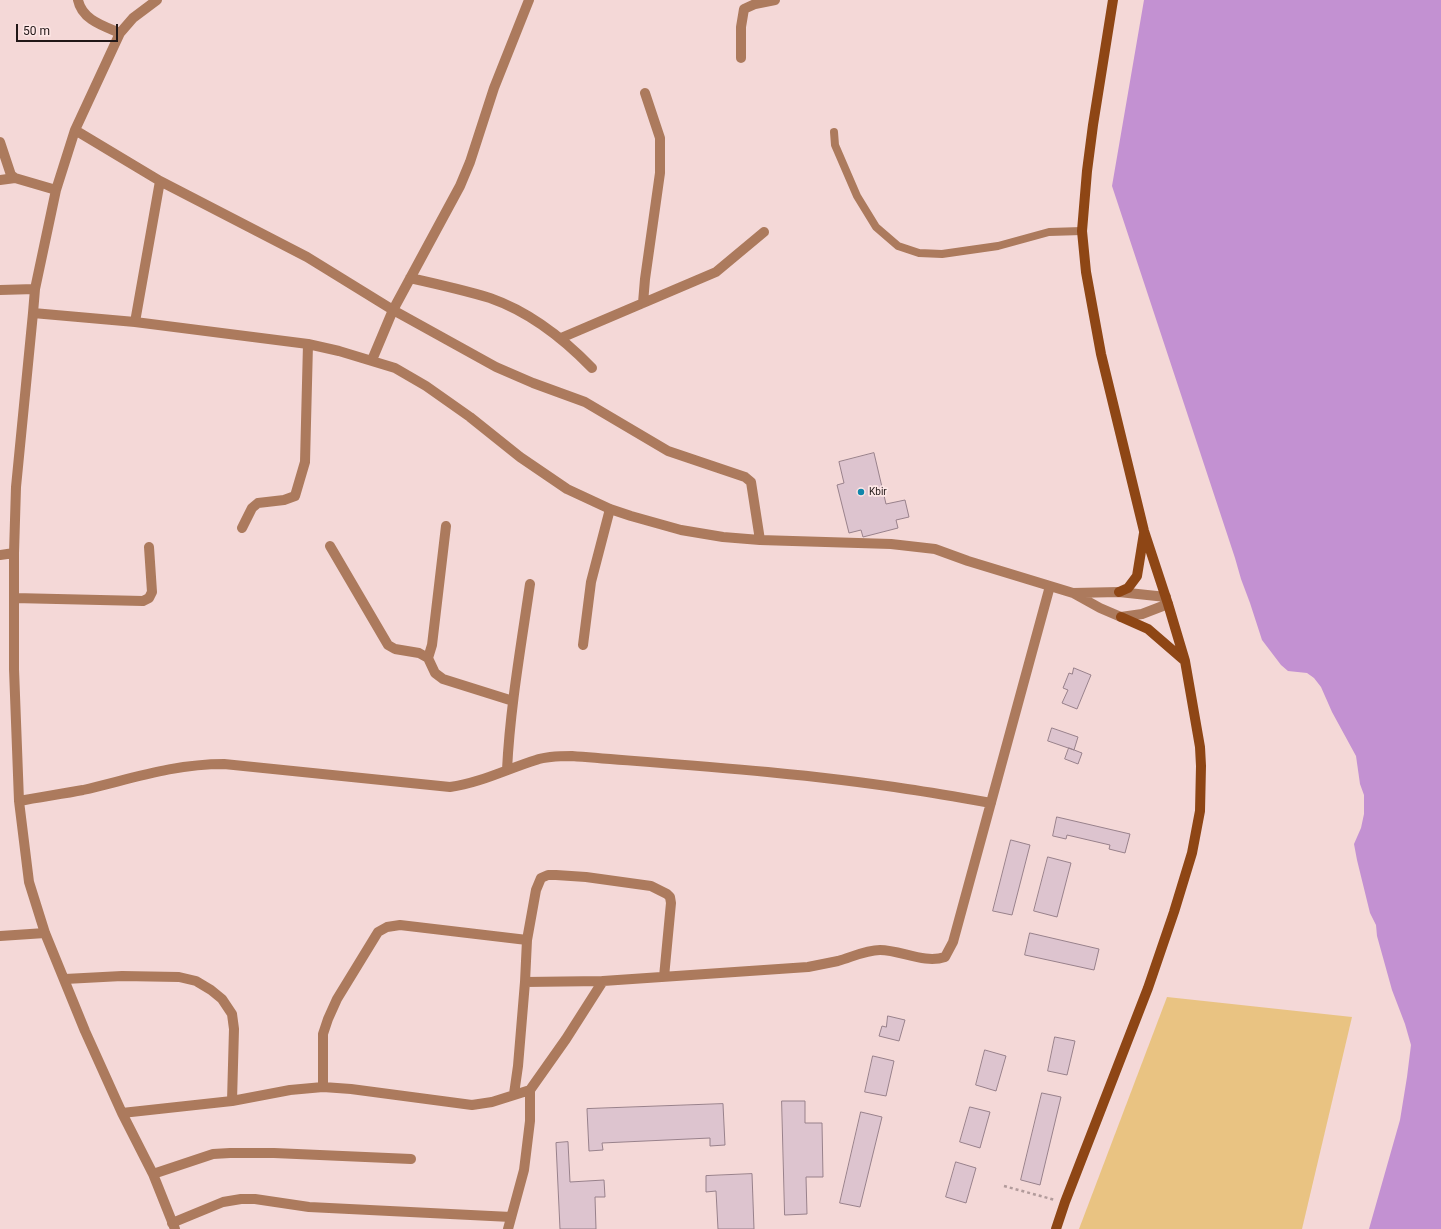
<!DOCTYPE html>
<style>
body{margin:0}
#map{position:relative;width:1441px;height:1229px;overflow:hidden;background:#f4d8d7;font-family:Roboto,sans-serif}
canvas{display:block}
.scale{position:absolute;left:16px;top:24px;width:102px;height:18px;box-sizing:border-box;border:2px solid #211717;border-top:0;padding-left:5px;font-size:12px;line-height:14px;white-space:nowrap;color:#211717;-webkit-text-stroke:3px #fee7e6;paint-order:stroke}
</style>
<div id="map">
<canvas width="1441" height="1229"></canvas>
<div class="scale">50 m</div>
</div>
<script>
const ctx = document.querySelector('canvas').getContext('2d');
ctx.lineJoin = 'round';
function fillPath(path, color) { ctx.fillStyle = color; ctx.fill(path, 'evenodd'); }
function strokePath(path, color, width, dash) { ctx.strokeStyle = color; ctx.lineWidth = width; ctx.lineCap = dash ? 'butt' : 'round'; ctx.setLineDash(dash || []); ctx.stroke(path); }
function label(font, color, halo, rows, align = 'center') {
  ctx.font = font + ' Roboto,sans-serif'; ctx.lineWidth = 3.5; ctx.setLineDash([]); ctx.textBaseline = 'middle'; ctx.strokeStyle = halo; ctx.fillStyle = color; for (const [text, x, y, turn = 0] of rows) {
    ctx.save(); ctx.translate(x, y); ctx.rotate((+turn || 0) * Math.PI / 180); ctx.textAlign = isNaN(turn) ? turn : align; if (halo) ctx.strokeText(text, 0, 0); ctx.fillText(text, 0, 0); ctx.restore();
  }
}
fillPath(new Path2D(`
 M1167,997L1352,1017L1302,1229H1079Z`), '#e9c382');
fillPath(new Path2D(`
 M1144,0H1441V1229H1369L1400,1120L1407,1077L1411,1045L1405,1024L1392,990L1377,936L1376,925L1370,913L1357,860L1354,844L1361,828L1364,814V795L1360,784L1356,756L1332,712L1321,687L1314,678L1307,673L1288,671L1281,665L1262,640L1250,603L1241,579L1235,558L1112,186Z`), '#c391d2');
const building = new Path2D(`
 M874,453L886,504L905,500L909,517L896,520L898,528L863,537L861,530L849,533L837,485L844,483L839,462Z
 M1074,668L1091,675L1077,709L1062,703L1068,690L1063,688L1069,673L1072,674Z
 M1052,728L1078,737L1074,750L1048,741Z
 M1069,748L1082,753L1078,764L1065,759Z
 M1057,817L1130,834L1125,853L1109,849L1110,845L1067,835L1066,839L1053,836Z
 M1011,840L1030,845L1012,915L993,911Z
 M1048,857L1071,863L1057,917L1034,911Z
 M1030,933L1099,949L1094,970L1025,955Z
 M888,1016L905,1020L899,1041L879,1036L882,1026L886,1027Z
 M1055,1037L1075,1041L1067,1075L1048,1071Z
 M985,1050L1006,1056L996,1091L976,1085Z
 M873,1056L894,1061L886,1096L865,1092Z
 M1042,1093L1061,1097L1040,1185L1021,1180Z
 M782,1101H805V1123H822L823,1177H806L807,1214L785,1215Z
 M723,1104L725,1145L710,1146V1138L602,1143L603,1150L589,1151L587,1109Z
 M970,1107L990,1112L980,1148L960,1142Z
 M861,1112L882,1117L860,1207L840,1203Z
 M568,1142L570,1182L604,1180L605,1197H595L596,1229H560L556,1143Z
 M956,1162L976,1168L966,1203L946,1197Z
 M752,1174L754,1229H718L716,1191L706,1192V1176Z`);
fillPath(building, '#ddc4cf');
strokePath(building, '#98818b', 1);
strokePath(new Path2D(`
 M1004,1186L1055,1200`), '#b29b9b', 2.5, [3, 3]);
strokePath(new Path2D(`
 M834,132L835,145L857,196L876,227L898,246L919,253L942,254L998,246L1049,232L1082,231`), '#ac7a5d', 8);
strokePath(new Path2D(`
 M78,0C82,20 104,26 120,33
 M157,0L133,18L120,33L75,130L56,190L35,289L33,313L135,322L308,344L339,351L395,368L426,386L470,417L520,457L567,489L610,509L631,516L681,530L723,537L760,540L891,544L935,549L968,561L1073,593L1100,608L1121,617L1142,614L1168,604
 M529,0L494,88L470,162L460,186L393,310L496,367L533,383L585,402L668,451L745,477L751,482L760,540
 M741,58V27L744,9L755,4L775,0
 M75,130L160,181L135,322
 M0,142L11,175L15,178L56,190
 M0,180L15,178
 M160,181L307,257L393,310L372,360
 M410,278C437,284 464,290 490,298C530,312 563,338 592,368
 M0,290L35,289
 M643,303L645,279L660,173V138L645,93
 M33,313L16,487L14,553V669L19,801L29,882L45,933L85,1031L122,1113L153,1174L175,1229
 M561,338L716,272L764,232
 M242,528L252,508L258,503L284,500L295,496L305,462L308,344
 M330,546L388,645L395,649L419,653L428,658L435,673L443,679L513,701
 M0,555L14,553
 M1073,593L1119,592L1166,597
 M14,598L143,601L149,598L152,592L149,547
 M583,645L591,582L610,509
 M428,658L432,645L446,526
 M507,770C510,708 521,646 530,584
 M19,801C40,797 62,794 83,790C131,779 173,764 224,764L450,787C480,783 507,769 536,760C547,756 560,756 572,756C684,765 796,772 907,789C935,793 963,798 991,803
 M0,936L45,933
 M65,979L122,976L179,977L196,981L211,990L222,999L232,1014L234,1029L232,1101
 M525,982L603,981L808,967C818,965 828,963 838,961C852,957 866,950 880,950C901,950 924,964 945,957L953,942L1050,586
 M323,1087V1034L328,1019L337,999L378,932L387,927L400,925L527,940
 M514,1094L518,1066L525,982L527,940L536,890L541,878L548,875H556L586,877L651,886L667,894L670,897L671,903L664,977
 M122,1113L232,1101L290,1090L323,1087L351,1089L472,1105L492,1102L530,1090
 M153,1174L213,1154L230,1153H274L411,1159
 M172,1223L223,1202L241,1199H255L309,1207L511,1217
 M508,1229L524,1170L530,1121V1090L566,1039L603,981`), '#ac7a5d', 10);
strokePath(new Path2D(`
 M1119,592L1128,588L1137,576L1144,533
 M1121,617L1148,629L1185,661
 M1056,1229L1065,1202L1148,988L1174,912L1192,853L1200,811L1201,766L1200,747L1185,661L1168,604L1144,531L1101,354L1086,272L1082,231L1087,171L1093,125L1113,0`), '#8e4615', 10);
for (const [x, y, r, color] of [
 [861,492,4,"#0f86ab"]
]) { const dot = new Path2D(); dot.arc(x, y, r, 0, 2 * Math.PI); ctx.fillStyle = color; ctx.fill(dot); strokePath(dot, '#fee7e6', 1.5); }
label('10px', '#211717', '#fee7e6', [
 ["Kbir",869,492]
], 'left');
</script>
